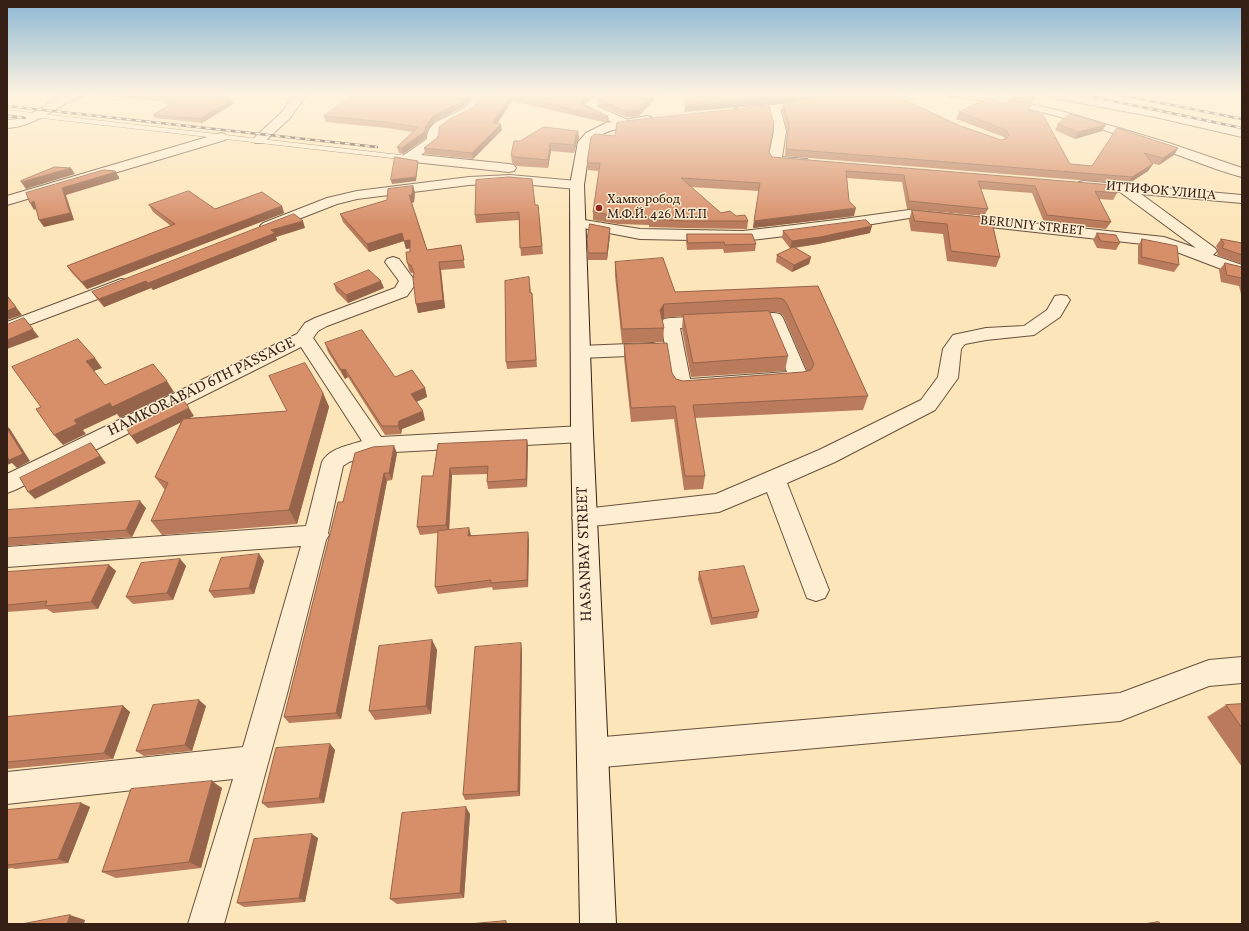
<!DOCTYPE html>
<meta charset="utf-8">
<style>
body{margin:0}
#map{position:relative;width:1249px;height:931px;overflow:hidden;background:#fce5b8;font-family:Vollkorn,serif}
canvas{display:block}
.frame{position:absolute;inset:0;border:8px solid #362016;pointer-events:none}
</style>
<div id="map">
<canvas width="1249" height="931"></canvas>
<div class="frame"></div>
</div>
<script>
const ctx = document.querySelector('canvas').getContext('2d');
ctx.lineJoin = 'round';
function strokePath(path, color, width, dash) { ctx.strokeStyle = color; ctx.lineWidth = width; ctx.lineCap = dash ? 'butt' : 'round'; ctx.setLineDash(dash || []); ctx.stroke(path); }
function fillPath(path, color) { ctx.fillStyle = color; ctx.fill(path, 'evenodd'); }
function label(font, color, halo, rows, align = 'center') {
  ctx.font = font + ' Vollkorn,serif'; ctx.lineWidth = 3; ctx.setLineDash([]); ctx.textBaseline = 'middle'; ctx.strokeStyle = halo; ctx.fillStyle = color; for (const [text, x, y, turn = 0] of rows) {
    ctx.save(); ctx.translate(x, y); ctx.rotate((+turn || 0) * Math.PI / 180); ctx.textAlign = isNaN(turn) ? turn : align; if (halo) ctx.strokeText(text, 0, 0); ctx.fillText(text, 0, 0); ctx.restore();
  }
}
const lane = new Path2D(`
 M7,110L409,156L412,158L409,160L7,114Z`);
const street = new Path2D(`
 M67,94H84L82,96C56,105 36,127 7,128V120C30,120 46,102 67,94Z
 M295,94H307L290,118L263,143H255L253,140L255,137L282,112Z
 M478,94H490L472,113L450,124L439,132V140L437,143L421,155L509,164L514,165L516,168L514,171L509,172L404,161L402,158L404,155L427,139C427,119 451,118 464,108C469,104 473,99 478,94Z
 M599,94H612L596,106L628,120L630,123L628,126H620L584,109L582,107L584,105Z
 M879,94H909C904,100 884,100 879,94Z
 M945,94H983L994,96L1061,111L1169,143L1242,168V177C1215,170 1188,158 1161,149C1094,126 1022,102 951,97Z
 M1042,94H1067L1155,109L1242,129V137L1155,117L1048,97Z
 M774,105L778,106L780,108L786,131L782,157L807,159L809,162L807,165C796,167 781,165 770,163L768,160L774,131L768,108L770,106Z
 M221,133L225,134L227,137L225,140L7,205V196Z
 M510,175L577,181L582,182L584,185L582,188L577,189L510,183L469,185L357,199L337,204L273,229L268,231L263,229L260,226L263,223L327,198L357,191L469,177Z
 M1084,181L1242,195V203L1141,194L1215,248L1217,251L1213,255L1242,265V275L1224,270L1161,246L909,218L836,230L743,241L640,239L578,227L573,226L571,223L573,220L578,219L640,229L743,231L836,220L909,210L1164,237L1196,248L1120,192L1079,188L1077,185L1079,182Z
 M393,257L399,259L415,281L414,286L407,296L327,326L318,331L313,338L381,437L582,426L589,429L593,434L589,439L582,442L376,453L349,462L343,466L328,533L329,535L326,540L287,694L224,924H188L233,779L7,804V772L243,747L301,546L7,567V547L306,526L322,462C330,448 347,446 362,441L301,347L15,490L7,493V474L297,334L305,323L315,318L395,288L399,281L385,262L387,259Z
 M121,279L127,280L129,284L127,288L7,333V322Z
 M1061,295L1067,296L1070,300L1060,317L1034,335L986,340L965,344L961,349L958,378L935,410L835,462L787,483L829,590L825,598L816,601L807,598L767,492L719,512L584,527L576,525L572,518L576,511L584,509L716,494L819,450L921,400L938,377L943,349L953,335L986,328L1024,326L1047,310L1055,296Z
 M774,313L780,314L783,318L809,378L806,383L799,384L682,393L675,391L672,386L661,323L664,319L670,318ZM767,324L787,372L690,379L680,328Z
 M653,343L660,345L662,349L660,353L653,355L580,358L573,356L571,352L573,348L580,346Z
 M1242,657V683L1209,686L1120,721L592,768L581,764L577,753L581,742L592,738L1120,693L1209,660Z`);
const secondary = new Path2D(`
 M824,94H846L840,97L774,111L739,115L735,113L733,111L735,109L739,107L774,105Z
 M647,116L651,117L653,120L651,123C630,128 607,126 590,143L584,185L593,434L616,924H580L571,434L570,185L578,142L586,133L606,123Z`);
strokePath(lane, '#68513e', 1);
strokePath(street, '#68513e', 2);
strokePath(secondary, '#362016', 2);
fillPath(lane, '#fdeed1');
fillPath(street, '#fdeed1');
fillPath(secondary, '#fdeed1');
const rail = new Path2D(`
 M1079,94L1242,128
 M1116,94L1242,119
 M7,106L377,147
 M7,116L25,118`);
strokePath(rail, '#362016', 2.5);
strokePath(rail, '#fdeed1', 1.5, [5]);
fillPath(new Path2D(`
 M95,94H227L220,99L231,100L233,104L202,123L155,118L153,115L170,105L166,104L164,101L114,97Z
 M486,94H596L583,104L608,116L609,122L607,123L512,101L497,123L502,130L473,159L425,154L424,148L437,138L472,108Z
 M607,94H659L639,116L626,117L599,106V100Z
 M1013,94H1037L1032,103L1011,98Z
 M783,104L958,125L1001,140L1005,139L1004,137L956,119L959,112L1007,104H1031L1028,110L1070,164L1092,166L1117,128L1178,148L1174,155L1159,165L1151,163L1153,164L1148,171L1128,184L785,156L787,131L782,111Z
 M463,107L434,122L427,132L426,138L403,154L399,153L397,147L413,132L387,128L326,122L324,116Z
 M1058,124L1106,125L1102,131L1075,139L1055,130Z
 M578,131L579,139L577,142L574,153L551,151L548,168L516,166L512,163L511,155L520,141Z
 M615,136L769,153L772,157L1117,193L1113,200L1099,199L1111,222L1106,229L1044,222L1032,193L981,189L988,209L984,216L907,209L902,182L847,178L849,201L854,216L753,228L759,191L690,187L721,213L736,216L748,221L747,229L684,228L649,227V225L618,224L593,220V212L599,171L588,170L587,163Z
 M413,186L415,193L414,202L412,203L427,250L461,245L465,268L441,270L445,308L418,313L414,275L413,273H411L409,270L407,262L410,252V248L406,249L404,241L369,252L343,222L340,214L387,200Z
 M149,205L215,209L282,206L284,213L87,289L72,273L67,266L171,226L153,212Z
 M535,205H538L543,254L521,256L519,220L476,223L475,215Z
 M912,210L991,218L1000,257L996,267L947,261L943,234L911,231L909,220Z
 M305,228L276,237L277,240L153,290L151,288L104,307L97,299L92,292Z
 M783,231L870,233L818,244L795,248L811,257L809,264L792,272L776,262L777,255L792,248H790L782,238Z
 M1097,233L1120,243L1116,250L1097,248L1093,240Z
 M687,234L756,244L755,251L724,253L723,249L687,250L686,241Z
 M610,235L607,260H588L587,240Z
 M1142,239L1179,265L1174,272L1138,264V246Z
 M1221,239L1242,243V264L1217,255L1218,251L1216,246Z
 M615,262L675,292L818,286L868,396L863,410L695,418L705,476L703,489L684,490L674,419L631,422L624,358V344L672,373L676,379L683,381L803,372L807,371L784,317L780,313L774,312H769L788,356L785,371L691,377L682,329L683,316L664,318L662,320L664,328L663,342L622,343L615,276Z
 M1225,263L1242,267V294H1241L1239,286L1221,282L1219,270Z
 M334,284L384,288L348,303L336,291Z
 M530,284L531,293H532V300L537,367L507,369L506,362Z
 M325,343L395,377L425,388L427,397L416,402L425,420L402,429L401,434L385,435L348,377L345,379L328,352Z
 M323,393L329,407L297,524L162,535L151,521L165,490L155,477L181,422L137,444L131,436L194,416L189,418L287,411Z
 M527,440L528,447L527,487L488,489L487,482V474L452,475L449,530L471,535L529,539L528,587L493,590L492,587L438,594L435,587L438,533L420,535L417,527L433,476L438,444Z
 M397,453L392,480L387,481L341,719L289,723L284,717L343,502Z
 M146,508L132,537L7,546V510Z
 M259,554L264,561L254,594L214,598L209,591Z
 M180,559L186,566L173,600L133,604L126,597Z
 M109,565L116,571L98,609L53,613L47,609L7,612V572Z
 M699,572L759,611L757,618L711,625L698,579Z
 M432,640L437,650L431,714L375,720L369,711Z
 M522,650L520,796L465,800L463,795Z
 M1242,704V767L1207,717L1226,705Z
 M123,706L130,712L113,759L7,769V717Z
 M206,706L192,751L144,756L136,751Z
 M330,744L335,750L324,803L268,808L262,803Z
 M222,788L201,868L116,878L102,872Z
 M81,803L90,807L68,863L15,869L12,868L7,869V810Z
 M470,814L464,898L397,904L390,899Z
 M318,838L305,902L244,907L237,903Z`), '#b97b5b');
fillPath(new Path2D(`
 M220,94H227L216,102L214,98Z
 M469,94H476L463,107L434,122L427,132L426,138L403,154L402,148L433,116Z
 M589,94H596L581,106V100Z
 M654,94H659L639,116L626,117V111Z
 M789,94H817L774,104L684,112L685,105Z
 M511,96L512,101L494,129L493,123Z
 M231,100L233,104L202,123L200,119Z
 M608,116L609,122L607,123V117Z
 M501,124L502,130L473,159L472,153Z
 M1106,125L1102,131L1075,139L1078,132Z
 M578,131L579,139L577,142L574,153V145L576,134Z
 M550,143L551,151L548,168V160Z
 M1178,148L1174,155L1159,165L1163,158Z
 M418,161V164L416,181L392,184L391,180Z
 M1153,164L1148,171L1128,184L1132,177Z
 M71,168L75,174L26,189L21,182Z
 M115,171L119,177V179L66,195L74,220L44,227L39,220L62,188Z
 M413,186L415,193L414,202L411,203L409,195Z
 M34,201L39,208L34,210L30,203Z
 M282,206L284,213L87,289L82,282Z
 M856,208L854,216L753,228L754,221Z
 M303,221L305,228L276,237L277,240L153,290L148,283L271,230Z
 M872,226L870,233L818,244L790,248L792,241Z
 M610,228V235L607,260V253Z
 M402,233L404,241L369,252L367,244Z
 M410,240L412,248L406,249L404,241Z
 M811,257L809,264L792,272L794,265Z
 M439,262L441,270L445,308L418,313L416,304Z
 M146,281L151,288L104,307L99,299Z
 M381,281L384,288L348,303L346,295Z
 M7,295L22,315L7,320Z
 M664,304V318L660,323V310Z
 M24,318L39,337L7,349V340Z
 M95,358L102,368L94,371L86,361Z
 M345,369L348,377L345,379L341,370Z
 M167,381L174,392L120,418L117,414L83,430L86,434L63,445L54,435L74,420L110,403Z
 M425,388L427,397L414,403L411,394Z
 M323,393L329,407L297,524L289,510Z
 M189,408L194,416L137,444L131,436Z
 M423,411L425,420L402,429L401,434L398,426L399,421Z
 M7,426L10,429L30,461L17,468L12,463L7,465Z
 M527,440L528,447L527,487L526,479Z
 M91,443L106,463L35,499L28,492Z
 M394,446L397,453L392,480L389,473Z
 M450,468L452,475L449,532L446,525Z
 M384,473L387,481L341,719L336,713Z
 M140,501L146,508L132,537L126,530Z
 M469,528L471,535V543L468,536Z
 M528,532L529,539L528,587L527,580Z
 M259,554L264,561L254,594L249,588Z
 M180,559L186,566L173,600L167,593Z
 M109,565L116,571L98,609L91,602Z
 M432,640L437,650L431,714L426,706Z
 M521,643L522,650L520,796L518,791Z
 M199,700L206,706L192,751L185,745Z
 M123,706L130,712L113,759L104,753Z
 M330,744L335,750L324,803L319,798Z
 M212,781L222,788L201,868L189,862Z
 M81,803L90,807L68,863L58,859Z
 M466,807L470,814L464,898L460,893Z
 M312,834L318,838L305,902L299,898Z
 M70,915L85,920L84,924H67Z`), '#96644a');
const building = new Path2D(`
 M121,94H220L214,98L231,100L200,119L153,115L176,101H164L169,98Z
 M353,94H469L462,101L433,116L426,126L424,132L402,148L397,147L418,127L386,122L324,116Z
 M486,94H589L581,100L583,105L608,116L607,117L511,96L493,123L501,124L472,153L424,148L437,138L439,134V127L450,119L472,108Z
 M607,94H654L639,110L626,111L599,100Z
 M686,94H789L775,97L685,105Z
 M832,94H892L958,125L1001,140L1006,139L1009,135L1006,130L959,112L988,98L1007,104L1009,100L1031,104L1028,110L1043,115L1070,164L1092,166L1117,128L1178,148L1163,158L1144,153L1153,164L1132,177L786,149L789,124L783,104Z
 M1022,94H1036L1035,97Z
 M769,106L774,124L769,152L772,157L1112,185L1117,193L1095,191L1111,222L1047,215L1035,186L978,181L988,209L909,201L904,175L846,171L849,201L856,208L754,221L760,183L681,178L721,213L730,211L736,216L745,215L748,221H685L649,219V217L618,216L593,212L600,163H587L591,137L595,134L615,136L617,123L625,121Z
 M1070,114L1106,125L1078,132L1058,124Z
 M544,127L578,131L576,134L574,145L550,143L548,160L515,157L511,155L514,141H520Z
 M395,157L418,161L416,177L391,180Z
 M55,167L71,168L21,182V181Z
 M104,170L115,171L116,172L62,188L70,213L39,220L34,201L30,203L26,193Z
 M509,177L532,179L535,205H538L542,246L520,248L519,212L475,215L476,180Z
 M413,186L412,195H409L427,250L461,245L464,260L439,262L443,300L416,304L413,279L414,273L411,265H409L407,262L406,252H410V240L404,241L402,233L367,244L340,214L387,200L388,189Z
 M189,191L215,209L262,192L282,206L82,282L67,266L175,224L149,205Z
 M912,210L991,218L1000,257L951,251L947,224L915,221Z
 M294,214L303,221L271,230L275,233L148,283L146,281L99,299L92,292Z
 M866,220L872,226L820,237L792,241L783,231Z
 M590,224L610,228L607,253H588L587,240Z
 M1097,233L1116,235L1120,243L1101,241Z
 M687,234H752L756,244L725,245L724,242L688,243Z
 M1142,239L1177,246L1179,265L1142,257Z
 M1221,239L1242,243V255L1222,248L1224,244Z
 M794,247L811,257L794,265L777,255Z
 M663,258L675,292L818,286L868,396L693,405L705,476H685L675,406L631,408L624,344L667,343L672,373L676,379L683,381L803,372L811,370L814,364L787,304L783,299L777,298L664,304L660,310L664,328L622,329L615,262Z
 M1225,263L1242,267V278L1227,275Z
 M369,270L381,281L346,295L334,284Z
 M529,277L530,293H532L536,360L506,362L505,281Z
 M7,296L16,307L7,311Z
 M769,311L788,356L693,363L683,315Z
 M24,318L33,329L7,340V325Z
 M362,330L395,377L412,370L425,388L411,394L423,411L399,421L398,426H382L345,369L341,370L325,343Z
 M78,339L95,358L86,361L105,385L153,364L167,381L112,407L110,403L74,420L77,424L54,435L36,409L41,407L12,367Z
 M305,363L323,393L289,510L151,521L168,483L155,477L183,419L287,411L269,376Z
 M182,398L189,408L131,436L125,426Z
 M7,428L23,454L9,460L7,456Z
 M527,440L526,479L487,482L488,466L450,468L446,525L417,527L422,476H433L438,444Z
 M91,443L100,456L28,492L20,478Z
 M394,446L389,473H384L336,713L284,717L338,502H343L355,453L373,447Z
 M140,501L126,530L7,538V510Z
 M469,528L468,536L528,532L527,580L491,583V580L435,587L438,531Z
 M259,554L249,588L209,591L221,558Z
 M180,559L167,593L126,597L141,563Z
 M109,565L91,602L45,606L47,601L7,605V572Z
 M744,566L759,611L712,618L699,572Z
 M432,640L426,706L369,711L379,646Z
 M521,643L518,791L463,795L475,647Z
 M199,700L185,745L136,751L153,705Z
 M1242,704V728L1226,705Z
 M123,706L104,753L7,762V717Z
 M330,744L319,798L262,803L276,748Z
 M212,781L189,862L102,872L131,789Z
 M81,803L58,859L7,865V810Z
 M466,807L460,893L390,899L402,813Z
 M312,834L299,898L237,903L254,839Z
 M70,915L67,924H22Z
 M506,921V924H469Z
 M1159,922L1160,924H1144Z`);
fillPath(building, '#d78f6a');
strokePath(building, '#96644a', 1);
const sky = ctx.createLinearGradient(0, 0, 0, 224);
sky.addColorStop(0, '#8cb8d5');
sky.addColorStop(0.42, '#fef3df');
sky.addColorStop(1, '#fef3df00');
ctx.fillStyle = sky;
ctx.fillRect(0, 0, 1249, 224);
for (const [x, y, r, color] of [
 [599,208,4,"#8f2418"]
]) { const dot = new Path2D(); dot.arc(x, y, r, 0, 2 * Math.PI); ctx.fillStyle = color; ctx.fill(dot); strokePath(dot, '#fdeed1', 1.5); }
label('13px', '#362016', '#fdeed1', [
 ["ИТТИФОК УЛИЦА",1161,192,5],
 ["BERUNIY STREET",1032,227,6]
]);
label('13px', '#362016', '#fdeed1', [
 ["Хамкоробод",607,201],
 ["М.Ф.Й. 426 М.Т.П",607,216]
], 'left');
label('15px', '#362016', '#fdeed1', [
 ["HAMKORABAD 6TH PASSAGE",202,388,-26],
 ["HASANBAY STREET",586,554,-92]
]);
</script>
